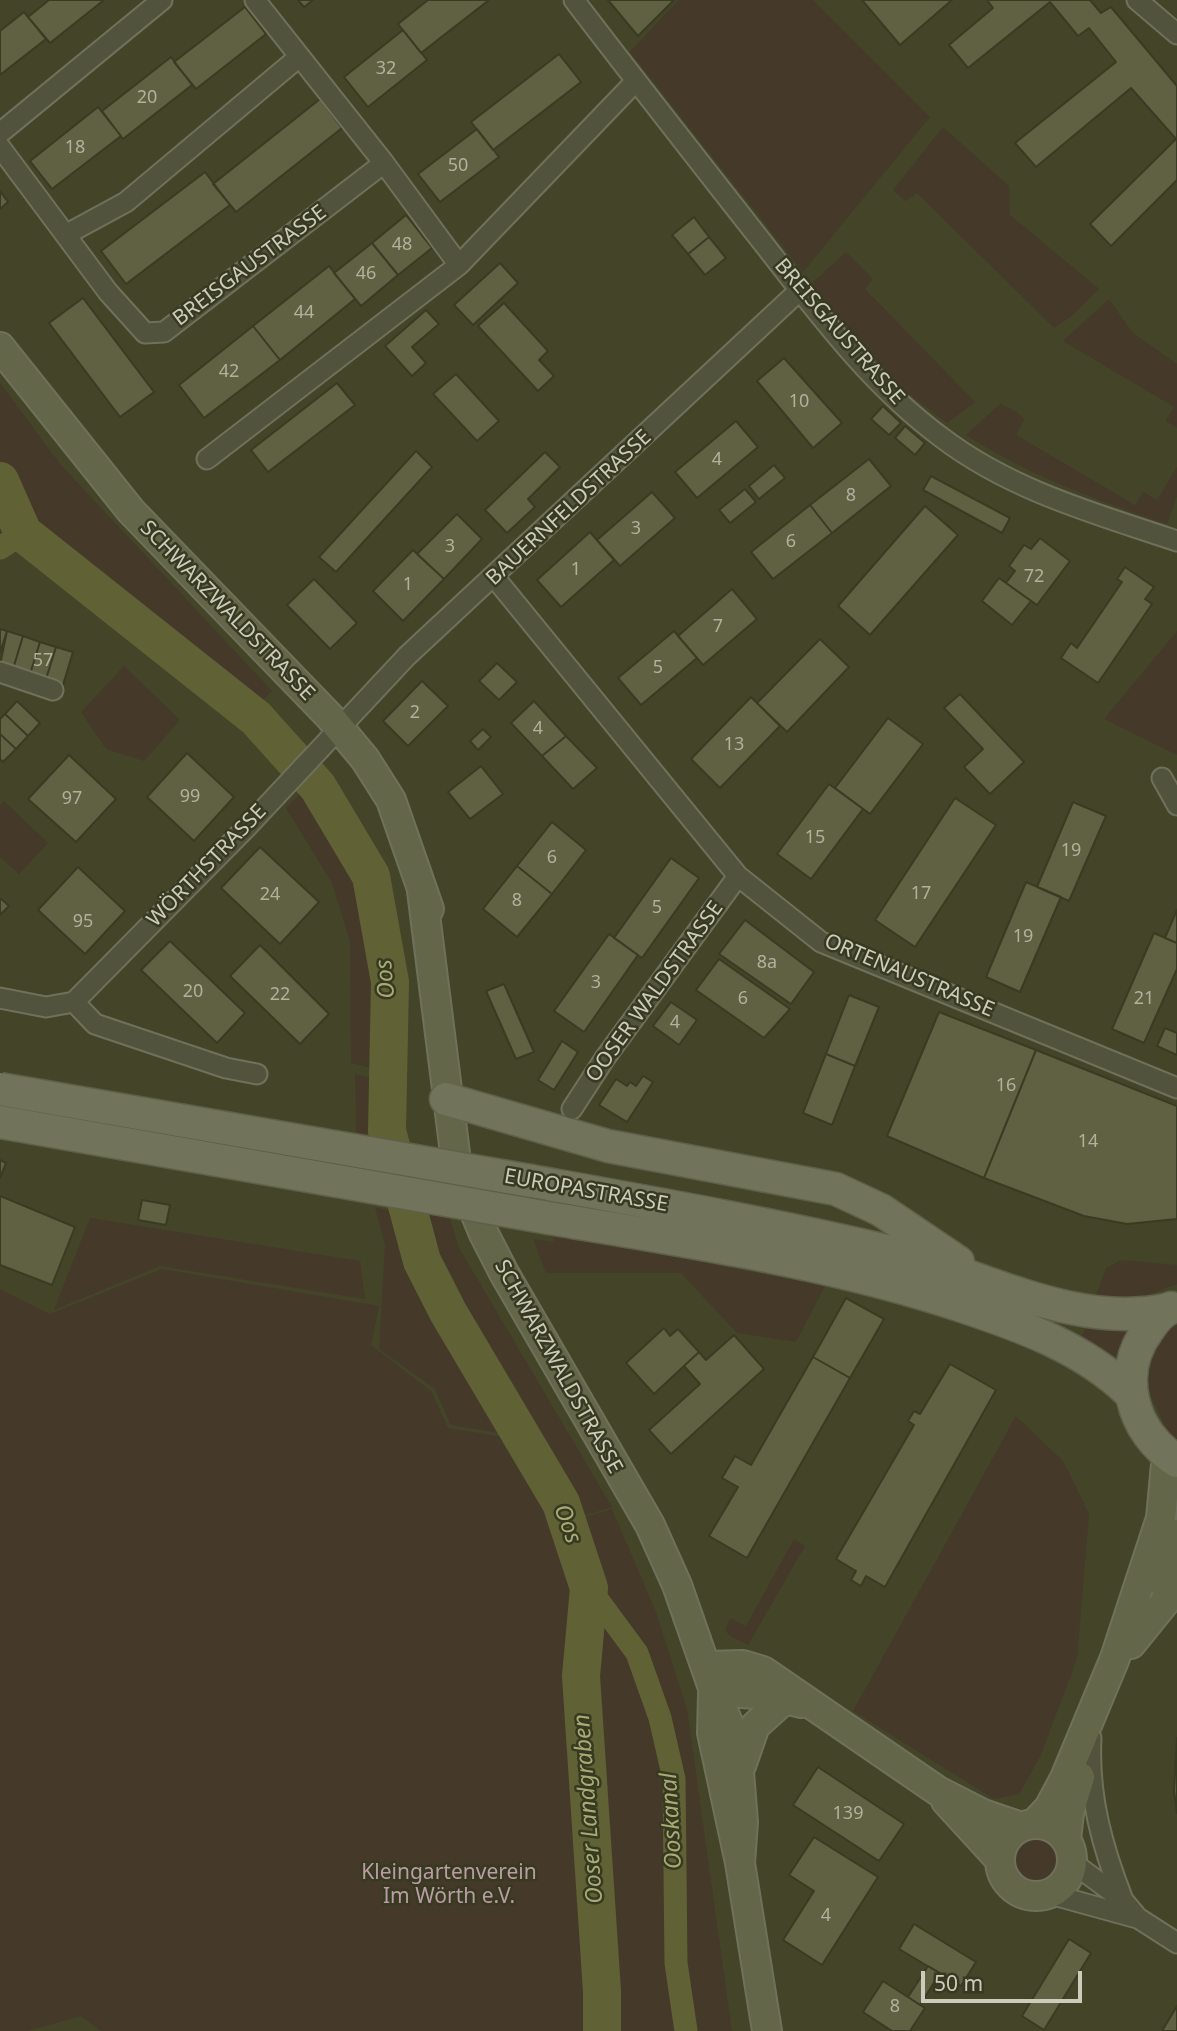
<!DOCTYPE html>
<meta charset="utf-8">
<style>
body{margin:0}
#map{position:relative;width:1177px;height:2031px;overflow:hidden;background:#434428;font-family:"Noto Sans",sans-serif}
canvas{display:block}
.scale{position:absolute;left:921px;top:1971px;width:161px;height:32px;box-sizing:border-box;border:4px solid #cbcdba;border-top:0;padding-left:9px;font-size:21px;line-height:24px;white-space:nowrap;color:#cbcdba;-webkit-text-stroke:5px #383921;paint-order:stroke}
</style>
<div id="map">
<canvas width="1177" height="2031"></canvas>
<div class="scale">50 m</div>
</div>
<script>
const ctx = document.querySelector('canvas').getContext('2d');
ctx.lineJoin = 'round';
function fillPath(path, color) { ctx.fillStyle = color; ctx.fill(path, 'evenodd'); }
function strokePath(path, color, width, dash) { ctx.strokeStyle = color; ctx.lineWidth = width; ctx.lineCap = dash ? 'butt' : 'round'; ctx.setLineDash(dash || []); ctx.stroke(path); }
function label(font, color, halo, rows, align = 'center') {
  ctx.font = font + ' "Noto Sans",sans-serif'; ctx.lineWidth = 5; ctx.setLineDash([]); ctx.textBaseline = 'middle'; ctx.strokeStyle = halo; ctx.fillStyle = color; for (const [text, x, y, turn = 0] of rows) {
    ctx.save(); ctx.translate(x, y); ctx.rotate((+turn || 0) * Math.PI / 180); ctx.textAlign = isNaN(turn) ? turn : align; if (halo) ctx.strokeText(text, 0, 0); ctx.fillText(text, 0, 0); ctx.restore();
  }
}
fillPath(new Path2D(`
 M678,0H813L930,117L803,272L630,52Z
 M943,127L1009,186L1010,215L1099,289L1073,315L1054,328L917,193L905,201L893,190Z
 M846,252L873,279L865,289L975,402L947,423L901,388L810,285Z
 M1109,299L1132,332L1177,364V428L1166,421L1174,407L1063,341Z
 M0,383L60,464L272,691L257,706L25,519L0,536Z
 M1000,404L1017,412L1024,420L1016,435L1135,505L1143,492L1157,500L1177,467V496L1167,524C1097,500 1029,476 966,435Z
 M1177,631V755L1104,719Z
 M124,666L180,720L144,761L106,749L81,712Z
 M303,791C330,833 369,883 373,934C377,978 372,1024 372,1068L351,1063L350,941L332,883L286,808Z
 M4,801L48,843L19,874L0,857V806Z
 M355,1074L374,1079V1135L356,1133Z
 M375,1207L396,1213L454,1359L505,1434L451,1425L435,1389L379,1349L385,1246Z
 M415,1212L450,1218L459,1248L612,1507L579,1517L429,1261Z
 M90,1218L360,1261L365,1299L160,1266L54,1310Z
 M555,1234L825,1286L796,1342L737,1333L681,1273H546L533,1239L553,1242Z
 M1121,1260L1177,1265V1284L1148,1295L1095,1298L1106,1268Z
 M162,1269L379,1306L371,1345L431,1391L448,1428L509,1438L539,1481L581,1598V1660L597,1661L601,1590L582,1518L612,1509L656,1612L687,1709L732,2031H101L81,2016L27,2031H0V1289L50,1314Z
 M1177,1322V1440L1165,1426L1138,1368L1169,1325Z
 M1087,1325L1132,1329L1120,1350L1116,1365L1079,1341Z
 M1016,1416L1063,1461L1089,1514L1077,1659L1040,1757L1019,1794L994,1799L853,1711Z
 M794,1539L805,1546L748,1645L730,1636L725,1630L730,1618L746,1626Z
 M1013 1861a23 23 0 1 1 46 0a23 23 0 1 1-46 0Z`), '#45392a');
strokePath(new Path2D(`
 M0,548L23,533
 M589,1588L637,1653L660,1718L674,1779L676,1963L686,2031`), '#606235', 23);
strokePath(new Path2D(`
 M0,481L23,533L256,718L318,787L371,876L390,982L387,1131L422,1261L448,1312L561,1503L589,1588L581,1676L602,1991V2031`), '#606235', 38);
const building = new Path2D(`
 M49,0H104L50,43L28,17Z
 M298,0H313L304,7Z
 M428,0H489L421,53L398,24Z
 M608,0H674L638,36Z
 M862,0H952L900,45Z
 M987,0H1090L1101,13L1111,7L1177,86V180L1111,246L1090,224L1176,139L1131,88L1036,167L1015,143L1116,62L1089,28L1078,36L1050,2L968,68L949,45L993,8Z
 M245,7L266,34L196,89L174,62Z
 M24,12L46,39L0,75V31Z
 M403,30L427,60L368,107L344,77Z
 M559,54L581,82L493,150L471,122Z
 M171,57L192,85L123,139L102,111Z
 M320,99L342,128L236,212L213,184Z
 M98,107L121,136L52,189L30,161Z
 M477,129L499,157L440,202L418,174Z
 M205,172L230,205L126,284L101,251Z
 M0,191L8,202L0,209Z
 M406,215L432,248L398,275L372,243Z
 M694,217L709,237L688,254L672,235Z
 M709,237L726,258L705,275L688,254Z
 M372,243L398,275L361,306L334,273Z
 M500,263L518,283L473,325L454,305Z
 M329,266L355,299L280,360L253,326Z
 M83,298L154,392L120,417L49,323Z
 M504,303L548,351L539,360L554,376L538,391L478,326Z
 M426,310L439,324L412,347L426,363L412,376L385,346Z
 M253,326L280,360L204,418L179,385Z
 M784,358L842,423L813,448L757,381Z
 M456,374L499,421L477,441L433,394Z
 M337,383L355,405L268,472L251,450Z
 M883,406L901,423L889,435L871,419Z
 M736,421L758,447L697,498L675,472Z
 M905,426L925,443L915,455L895,438Z
 M416,451L432,467L336,572L319,557Z
 M545,452L560,467L528,499L535,507L507,533L485,510Z
 M869,459L891,486L832,533L810,505Z
 M774,465L785,478L759,499L749,486Z
 M931,476L1010,518L1002,533L923,490Z
 M745,489L756,502L730,523L719,510Z
 M652,492L675,518L620,566L597,540Z
 M810,505L832,533L773,579L751,552Z
 M925,506L958,535L870,635L838,606Z
 M457,514L482,539L444,579L417,554Z
 M590,532L614,560L561,607L537,580Z
 M1040,538L1070,561L1037,605L1006,583L1015,571L1009,566L1024,545L1031,549Z
 M413,550L444,579L403,621L373,591Z
 M1125,567L1154,587L1145,599L1152,604L1098,683L1061,658L1071,643L1077,648L1122,582L1117,579Z
 M999,578L1031,601L1012,625L982,601Z
 M314,579L357,623L330,649L287,605Z
 M732,589L757,619L703,665L678,636Z
 M0,629L7,631L0,653Z
 M7,631L23,636L13,669L0,665Z
 M674,631L697,658L641,705L618,678Z
 M23,636L40,642L30,674L13,669Z
 M820,639L849,667L787,732L757,703Z
 M40,642L56,647L46,679L30,674Z
 M56,647L73,652L63,685L46,679Z
 M497,663L517,682L499,700L479,681Z
 M422,681L448,706L408,746L383,721Z
 M960,694L1024,762L990,794L964,767L983,749L944,708Z
 M751,697L780,726L720,788L691,759Z
 M17,701L40,723L28,736L5,714Z
 M534,701L566,736L542,756L511,723Z
 M5,714L28,736L16,749L0,734V719Z
 M888,718L923,744L870,814L835,788Z
 M483,729L491,737L478,750L470,741Z
 M0,734L16,749L3,762L0,759Z
 M566,736L597,768L573,789L542,756Z
 M187,753L234,797L194,841L147,797Z
 M69,755L116,799L76,842L28,799Z
 M481,766L503,794L470,819L448,792Z
 M829,784L863,809L811,879L777,854Z
 M955,798L996,825L915,947L875,920Z
 M1073,802L1106,816L1069,901L1037,887Z
 M552,822L586,850L552,894L517,866Z
 M260,847L319,902L280,944L221,888Z
 M671,858L699,878L642,958L614,938Z
 M517,866L552,894L517,937L483,909Z
 M78,867L125,911L85,954L38,910Z
 M1026,882L1061,897L1020,992L986,977Z
 M0,898L9,906L0,915Z
 M1177,910V943L1165,938Z
 M745,920L814,972L791,1004L719,954Z
 M1154,933L1177,943V969L1144,1043L1112,1029Z
 M609,934L638,955L584,1032L554,1011Z
 M170,941L245,1013L217,1043L141,970Z
 M260,945L329,1014L300,1044L230,976Z
 M719,959L790,1009L764,1038L696,990Z
 M504,984L534,1052L516,1059L486,991Z
 M849,995L879,1007L855,1066L826,1054Z
 M671,1002L697,1020L679,1045L653,1026Z
 M939,1012L1036,1050L984,1178L887,1136Z
 M1165,1028L1177,1033V1055L1157,1046Z
 M562,1041L578,1052L554,1090L538,1080Z
 M1036,1050L1177,1106V1219L1127,1224L1084,1216L984,1178Z
 M826,1054L855,1066L832,1125L803,1113Z
 M643,1076L653,1082L627,1122L599,1105L616,1079L627,1086L630,1082L636,1086Z
 M0,1160L6,1163L0,1178Z
 M0,1196L75,1227L52,1285L0,1265Z
 M142,1200L170,1205L166,1225L138,1220Z
 M846,1298L884,1319L850,1378L813,1357Z
 M664,1328L670,1336L678,1329L699,1352L654,1394L626,1363Z
 M734,1335L764,1369L671,1454L649,1430L700,1384L684,1366L699,1352L706,1360Z
 M813,1357L850,1378L747,1558L709,1536L738,1487L722,1478L735,1456L751,1465Z
 M950,1364L996,1390L885,1587L866,1576L861,1586L851,1580L856,1571L836,1559L914,1425L908,1421L914,1411L920,1414Z
 M1177,1738V1813L1174,1791Z
 M818,1767L904,1824L879,1861L793,1805Z
 M814,1837L878,1877L822,1965L783,1940L814,1891L789,1875Z
 M914,1924L976,1962L961,1986L899,1949Z
 M1069,1939L1091,1953L1044,2030L1022,2016Z
 M928,1966L940,1973L920,2005L908,1997Z
 M883,1981L925,2008L910,2031H892L863,2012Z
 M1177,2006V2031H1162Z`);
fillPath(building, '#5f6142');
strokePath(building, '#3a3b23', 2);
const street = new Path2D(`
 M255,0L384,163L459,265
 M574,0C635,80 697,159 759,238C814,308 869,384 941,437C1010,490 1096,514 1177,541
 M1137,0L1177,34
 M0,133L162,0
 M0,147L108,292L145,333L164,332L384,163
 M67,234L126,202L299,57
 M207,459L459,265L636,81
 M495,578L738,876L821,942L1177,1088
 M0,672L53,690
 M1162,778L1177,805
 M0,998L46,1007L74,1002L247,827L407,656L800,290
 M74,1002L95,1024L226,1068L257,1074
 M572,1109L605,1058L738,876
 M1091,1738C1088,1796 1102,1846 1123,1900
 M1073,1863L1123,1900L1138,1918L1177,1943
 M1050,1894L1137,1918`);
const secondary = new Path2D(`
 M0,347L131,511L330,717L365,759L391,800L429,909
 M422,891L457,1169L484,1234L504,1273L650,1525L677,1585L714,1691L731,1729L739,1772L743,1822L740,1863
 M1159,1580L1177,1534
 M1131,1644L1177,1587
 M706,1666L743,1665L763,1671L938,1791L983,1814L1021,1827
 M714,1691L769,1695L801,1703
 M713,1694L712,1733L740,1863L767,2031
 M741,1766L755,1726L786,1698
 M946,1801L1000,1860
 M1000 1860a36 36 0 1 1 72 0a36 36 0 1 1-72 0Z
 M1034,1824L1049,1808L1065,1778L1115,1658L1161,1518L1167,1453
 M1066,1840L1069,1813L1080,1777`);
const primary = new Path2D(`
 M446,1099L608,1146L836,1189L881,1210L958,1262
 M531,1181C653,1203 774,1224 895,1253C984,1275 1072,1329 1166,1310
 M543,1217C684,1241 826,1261 962,1306C1022,1326 1084,1348 1130,1393
 M1171,1308C1162,1311 1154,1321 1148,1330C1116,1373 1131,1432 1177,1461`);
strokePath(street, '#6f715b', 23);
strokePath(secondary, '#6f715b', 32);
strokePath(primary, '#5e6049', 35);
strokePath(street, '#52533c', 19);
strokePath(secondary, '#64664a', 28);
strokePath(primary, '#72735b', 32);
const primaryBridge = new Path2D(`
 M0,1089L531,1181
 M0,1122L543,1217`);
strokePath(primaryBridge, '#5e6049', 35, []);
strokePath(primaryBridge, '#72735b', 32);
label('18px', '#b0b29c', null, [
 ["32",386,69],
 ["20",147,98],
 ["18",75,148],
 ["50",458,166],
 ["48",402,245],
 ["46",366,274],
 ["44",304,313],
 ["42",229,372],
 ["10",799,402],
 ["4",717,460],
 ["8",851,496],
 ["3",636,529],
 ["6",791,542],
 ["3",450,547],
 ["1",576,570],
 ["72",1034,577],
 ["1",408,585],
 ["7",718,627],
 ["57",43,661],
 ["5",658,668],
 ["2",415,713],
 ["4",538,729],
 ["13",734,745],
 ["99",190,797],
 ["97",72,799],
 ["15",815,838],
 ["19",1071,851],
 ["6",552,858],
 ["17",921,894],
 ["24",270,895],
 ["8",517,901],
 ["5",657,908],
 ["95",83,922],
 ["19",1023,937],
 ["8a",767,963],
 ["3",596,983],
 ["20",193,992],
 ["22",280,995],
 ["6",743,999],
 ["21",1144,999],
 ["4",675,1023],
 ["16",1006,1086],
 ["14",1088,1142],
 ["139",848,1814],
 ["4",826,1916],
 ["8",895,2007]
]);
label('21px', '#cbcdba', '#383921', [
 ["BREISGAUSTRASSE",250,266,-37],
 ["BREISGAUSTRASSE",839,332,49],
 ["BAUERNFELDSTRASSE",569,508,-43],
 ["SCHWARZWALDSTRASSE",227,611,46],
 ["WÖRTHSTRASSE",207,866,-46],
 ["ORTENAUSTRASSE",909,976,23],
 ["OOSER WALDSTRASSE",655,992,-54],
 ["EUROPASTRASSE",586,1191,10],
 ["SCHWARZWALDSTRASSE",558,1367,61]
]);
label('21px', '#ba9ca5', '#383921', [
 ["Kleingartenverein",449,1873],
 ["Im Wörth e.V.",449,1897]
]);
label('italic 23px', '#a9ab74', '#383921', [
 ["Oos",386,979,-95],
 ["Oos",567,1524,70],
 ["Ooser Landgraben",589,1809,-94],
 ["Ooskanal",672,1821,-93]
]);
</script>
